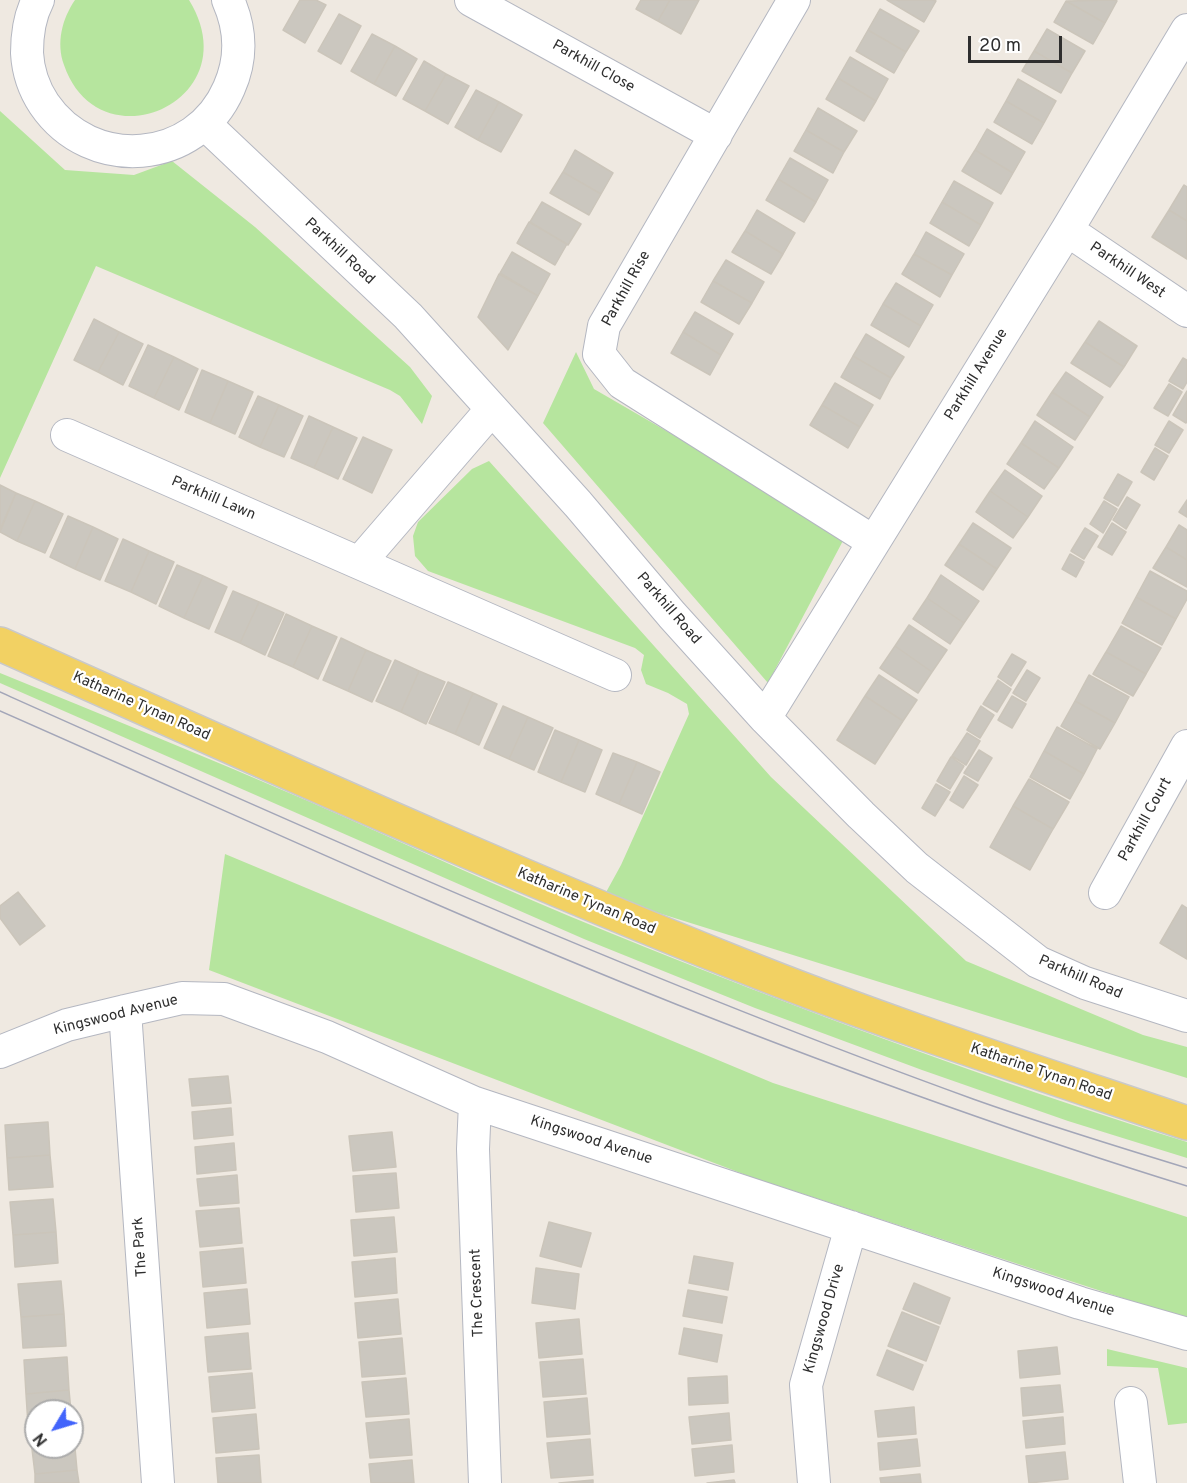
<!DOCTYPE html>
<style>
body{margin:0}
#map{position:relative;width:1187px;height:1483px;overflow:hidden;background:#efe9e1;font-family:Overpass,sans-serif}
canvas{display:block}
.north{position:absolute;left:24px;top:1399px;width:60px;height:60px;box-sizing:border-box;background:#fff;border:2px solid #ababab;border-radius:50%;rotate:232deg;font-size:16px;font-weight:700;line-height:24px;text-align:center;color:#2e2e2e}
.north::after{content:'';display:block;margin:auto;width:21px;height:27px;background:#4264fb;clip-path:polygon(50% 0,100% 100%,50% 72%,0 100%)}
.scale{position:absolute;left:968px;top:36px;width:94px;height:27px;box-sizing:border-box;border:3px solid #2e2e2e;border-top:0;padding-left:8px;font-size:18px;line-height:21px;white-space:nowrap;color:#2e2e2e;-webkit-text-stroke:4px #fff;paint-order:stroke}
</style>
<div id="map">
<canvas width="1187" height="1483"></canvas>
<div class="north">N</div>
<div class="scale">20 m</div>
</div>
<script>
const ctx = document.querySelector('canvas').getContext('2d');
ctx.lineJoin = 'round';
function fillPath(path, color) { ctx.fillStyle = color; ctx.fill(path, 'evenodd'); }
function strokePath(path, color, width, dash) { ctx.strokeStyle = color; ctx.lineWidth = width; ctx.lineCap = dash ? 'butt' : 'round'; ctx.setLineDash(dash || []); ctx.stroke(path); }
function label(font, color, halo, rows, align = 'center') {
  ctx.font = font + ' Overpass,sans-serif'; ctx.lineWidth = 4.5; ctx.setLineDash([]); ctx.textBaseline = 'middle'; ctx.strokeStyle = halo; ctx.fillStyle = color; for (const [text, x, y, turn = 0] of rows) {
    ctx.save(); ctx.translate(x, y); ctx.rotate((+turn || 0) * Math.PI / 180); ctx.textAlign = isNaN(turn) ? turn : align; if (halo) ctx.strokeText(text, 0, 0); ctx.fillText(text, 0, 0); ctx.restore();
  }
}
fillPath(new Path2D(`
 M75,0H189C251,101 99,167 64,65C56,43 62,19 75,0Z
 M0,111L65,170L134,175L172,161L255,227L410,367L432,396L422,424L400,396L390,390L96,266L0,478Z
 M576,352L594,389L846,535L768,683L543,423Z
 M489,461L771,777L966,961L1143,1035L1187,1047V1078L604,896L621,865L689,714L687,704L668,693L646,684L641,670L644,655L635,648L428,571L415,556L413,536L418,522L472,469Z
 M0,673C103,715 206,757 308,801C408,845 507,891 608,932C798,1009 991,1081 1187,1142V1158L1068,1121L922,1070L755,1008L584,939L0,683Z
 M225,854L773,1083L1187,1217V1319L751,1177L209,970Z
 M1107,1349L1187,1368V1423L1168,1425L1158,1368L1107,1366Z`), '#b6e59e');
const building = new Path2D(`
 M300,0H316L326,5L305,43L283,30Z
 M641,0H670L658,21L636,9Z
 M670,0H699L681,34L658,21Z
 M887,0H933L936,1L924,22Z
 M1115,0L1117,1L1105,23L1066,1Z
 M1066,1L1105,23L1093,44L1054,22Z
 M880,9L919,31L906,52L868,30Z
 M339,14L361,26L341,64L318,51Z
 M1047,29L1085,51L1072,73L1034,51Z
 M868,30L906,52L894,73L856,51Z
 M372,34L395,46L374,84L351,71Z
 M395,46L417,59L396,96L374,84Z
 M1034,51L1072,73L1061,93L1022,71Z
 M850,57L888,79L876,101L838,78Z
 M424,61L446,74L425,111L403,99Z
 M446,74L469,86L448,124L425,111Z
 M838,78L876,101L864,121L826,99Z
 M1018,79L1056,101L1044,123L1006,101Z
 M476,90L499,102L478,140L455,127Z
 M1006,101L1044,123L1032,144L994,122Z
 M499,102L522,115L501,152L478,140Z
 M818,108L857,131L844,152L806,130Z
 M987,129L1025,152L1013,173L975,150Z
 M806,130L844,152L833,173L794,151Z
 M575,150L613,173L601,194L563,172Z
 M975,150L1013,173L1001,194L962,171Z
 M790,158L828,180L816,202L778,179Z
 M563,172L601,194L589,215L550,193Z
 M778,179L816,202L804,222L766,200Z
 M954,181L993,203L981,225L942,202Z
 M1184,185L1187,187V221L1169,210Z
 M542,202L581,224L568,245L530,222Z
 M942,202L981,225L969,246L930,223Z
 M757,210L795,233L783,254L745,231Z
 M1169,210L1187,221V259L1152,237Z
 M529,222L567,244L555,265L517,243Z
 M745,231L783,254L771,274L732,252Z
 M926,232L964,254L952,275L914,254Z
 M512,252L550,274L538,296L500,273Z
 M914,254L952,275L940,297L902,274Z
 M726,260L764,282L752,303L713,281Z
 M499,274L538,296L508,350L478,317Z
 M713,281L752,303L739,324L701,302Z
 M896,283L933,305L921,326L883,304Z
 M883,304L921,326L909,347L871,325Z
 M695,312L733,334L721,355L683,332Z
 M94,319L119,332L98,372L74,360Z
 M1099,321L1137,346L1124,367L1085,342Z
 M119,332L143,344L123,385L98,372Z
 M683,332L721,355L710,375L671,353Z
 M866,334L904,357L891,378L853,356Z
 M1085,342L1124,367L1110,387L1071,363Z
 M148,345L174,357L154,398L129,386Z
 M853,356L891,378L880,399L841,377Z
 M174,357L198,369L179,410L154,398Z
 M1183,358L1187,360V382L1183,389L1169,381Z
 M202,370L228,381L210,423L185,412Z
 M1066,372L1103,397L1090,417L1052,392Z
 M228,381L253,392L235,434L210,423Z
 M835,383L873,405L860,427L822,405Z
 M1169,384L1182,392L1168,416L1154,408Z
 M1187,391V422L1186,423L1173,415Z
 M1052,392L1090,417L1075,440L1037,415Z
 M258,396L279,405L260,447L239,437Z
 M279,405L303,416L284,457L260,447Z
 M822,405L860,427L848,448L810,425Z
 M309,416L333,427L314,468L291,458Z
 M1035,421L1073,447L1059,468L1021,443Z
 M1169,421L1183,430L1169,453L1155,445Z
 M333,427L357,438L338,479L314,468Z
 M363,437L392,450L372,493L343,479Z
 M1021,443L1059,468L1044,489L1007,464Z
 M1155,448L1168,456L1154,480L1141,472Z
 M1005,470L1042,496L1028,517L990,491Z
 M1118,474L1132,482L1118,506L1104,498Z
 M0,485L16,493L0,529Z
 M990,491L1028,517L1013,538L976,512Z
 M16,493L35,501L17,541L0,532Z
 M1127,497L1140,505L1126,529L1113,520Z
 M1187,500V517L1179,512Z
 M35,501L63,514L45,553L17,541Z
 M1104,501L1117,509L1103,533L1090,524Z
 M68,516L93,527L75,569L50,557Z
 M973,523L1011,548L997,569L959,544Z
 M1112,523L1126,532L1112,555L1098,547Z
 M1179,525L1187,530V560L1166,547Z
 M93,527L118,539L100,580L75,569Z
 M1085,528L1098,536L1084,559L1071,551Z
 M123,539L149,551L131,592L105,581Z
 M959,544L997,569L983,590L945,565Z
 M1166,547L1187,560V587L1153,568Z
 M149,551L174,562L156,604L131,592Z
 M1070,554L1084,562L1076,577L1062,569Z
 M177,565L203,576L184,618L159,606Z
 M1150,571L1187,591V599L1176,619L1136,597Z
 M941,575L979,601L964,623L927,598Z
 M203,576L227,587L209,629L184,618Z
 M233,591L259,602L240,643L215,632Z
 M1136,597L1176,619L1162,645L1122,623Z
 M927,598L964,623L950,644L913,619Z
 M259,602L284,613L265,655L240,643Z
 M286,614L312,626L293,667L268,656Z
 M909,625L947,650L932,672L895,646Z
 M312,626L337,637L318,679L293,667Z
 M1121,626L1161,648L1146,674L1106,652Z
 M341,638L366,650L348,691L323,680Z
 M895,646L932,672L918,693L880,668Z
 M366,650L391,661L372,702L348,691Z
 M1106,652L1146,674L1133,696L1093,674Z
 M1012,654L1026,662L1011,686L998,677Z
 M395,660L419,671L401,712L376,701Z
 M1027,670L1040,678L1026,701L1013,693Z
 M419,671L445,682L426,724L401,712Z
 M879,675L917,700L903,721L865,696Z
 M1089,675L1129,697L1115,723L1075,701Z
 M998,680L1011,689L997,712L983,704Z
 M448,682L473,693L455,734L429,723Z
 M473,693L497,704L479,745L455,734Z
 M865,696L903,721L875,764L837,740Z
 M1012,696L1026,704L1012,728L998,720Z
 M1075,701L1115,723L1100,749L1061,726Z
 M503,706L528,717L509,759L484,748Z
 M981,706L994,715L980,738L967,730Z
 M528,717L553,728L534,770L509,759Z
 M1057,727L1097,749L1084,774L1044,751Z
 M555,730L579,740L561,782L538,772Z
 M967,733L980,741L966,765L952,756Z
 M579,740L602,750L585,792L561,782Z
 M979,750L992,758L978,781L964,773Z
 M1044,751L1084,774L1070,799L1030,777Z
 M613,753L637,762L619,804L596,794Z
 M951,757L964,766L950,789L937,781Z
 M637,762L660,772L642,814L619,804Z
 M964,776L978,785L963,808L950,800Z
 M1029,779L1069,802L1053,829L1013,806Z
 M936,784L950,792L935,816L922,808Z
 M1013,806L1053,829L1030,870L990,847Z
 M18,892L45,926L20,945L0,918V906Z
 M1182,905L1187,908V959L1160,943Z
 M228,1076L231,1103L192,1106L189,1079Z
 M231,1108L233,1135L194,1139L192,1112Z
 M48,1122L50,1155L7,1158L5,1125Z
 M392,1132L396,1167L353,1171L349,1136Z
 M234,1143L236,1170L197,1174L195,1147Z
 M50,1155L53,1187L9,1190L7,1158Z
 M396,1173L399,1208L356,1212L353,1176Z
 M237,1175L239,1203L200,1206L197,1179Z
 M53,1199L56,1232L13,1235L10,1202Z
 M239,1208L242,1243L200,1247L196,1211Z
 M394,1217L397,1252L354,1256L351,1220Z
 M549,1222L591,1233L581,1267L540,1256Z
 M56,1232L58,1263L15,1267L13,1235Z
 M243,1248L246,1283L203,1287L200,1252Z
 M694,1256L733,1263L728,1290L689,1283Z
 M395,1258L397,1293L355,1297L352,1262Z
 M536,1268L579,1274L575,1309L532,1303Z
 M61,1281L64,1314L21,1317L18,1284Z
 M914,1283L950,1298L940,1324L903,1309Z
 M247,1289L250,1324L207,1328L204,1293Z
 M688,1290L727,1297L722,1323L683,1316Z
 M398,1299L401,1334L358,1338L355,1303Z
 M902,1312L939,1327L926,1361L888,1346Z
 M64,1314L66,1346L23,1348L21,1317Z
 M579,1319L582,1354L539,1358L536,1323Z
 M684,1328L722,1335L717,1362L679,1354Z
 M248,1333L251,1369L208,1372L205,1337Z
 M402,1338L405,1374L362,1377L359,1342Z
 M1057,1347L1060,1374L1020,1378L1018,1351Z
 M887,1350L923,1365L913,1390L877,1375Z
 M67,1357L69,1390L26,1394L24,1360Z
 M583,1359L586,1394L543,1397L540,1362Z
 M252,1373L255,1408L212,1412L209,1377Z
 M727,1376L728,1403L689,1405L688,1378Z
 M406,1378L409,1414L366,1417L362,1382Z
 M1060,1385L1063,1412L1023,1416L1021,1388Z
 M69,1390L71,1411H36V1425H28L26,1394Z
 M587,1398L590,1434L547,1437L544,1402Z
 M914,1407L916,1434L878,1437L875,1411Z
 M729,1413L731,1440L692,1444L689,1417Z
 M256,1414L259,1449L216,1453L213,1418Z
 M1063,1417L1065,1444L1026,1448L1023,1421Z
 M409,1419L412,1455L370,1458L366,1423Z
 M72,1437H74L77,1470L35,1474L31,1441H36V1447H72Z
 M590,1439L593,1475L551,1478L547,1443Z
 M917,1439L920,1466L880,1470L878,1443Z
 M732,1445L734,1472L695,1476L692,1449Z
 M1065,1452L1068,1479L1029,1483L1026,1456Z
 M259,1455L261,1483H218L216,1458Z
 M412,1460L414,1483H371L369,1464Z
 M77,1470L79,1483H35V1474Z
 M920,1474L921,1483H881L880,1478Z
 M593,1480V1483H559Z
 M734,1480L735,1483H707Z`);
fillPath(building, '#cbc7bf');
strokePath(building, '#cbc5ba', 1.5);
const minor = new Path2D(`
 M38,0C29,17 27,34 27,53C28,71 34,89 44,104C91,173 196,165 229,88C242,59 241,29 228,0
 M471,0L716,135
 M794,0L604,326L599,354L622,383L874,542
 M205,124L408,316L578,504L672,615L765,718L861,815L917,868L1038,962L1085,983L1187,1016
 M1067,230L1187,311
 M67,435L615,675
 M360,562L492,409
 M765,718L1067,230L1187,30
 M1105,893L1187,746
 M125,1011L158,1483
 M0,1052L67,1025L125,1011L182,998L224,999L327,1037L475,1103L1080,1303L1187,1334
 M475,1103L473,1149L485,1483
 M1131,1403L1140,1483
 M814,1483L806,1385L851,1227`);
const major = new Path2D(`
 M0,644C245,753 489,865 738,964C885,1023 1037,1072 1187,1123`);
strokePath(minor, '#b4b7c1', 34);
strokePath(major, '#c9c9c9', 36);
strokePath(minor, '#fff', 32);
strokePath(major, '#f2d163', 33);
strokePath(new Path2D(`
 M0,692C322,836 641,979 973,1099C1043,1124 1115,1146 1187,1168
 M0,711C225,810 449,914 678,1005C845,1071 1015,1133 1187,1186`), '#a3a6b8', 1.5);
label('15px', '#2e2e2e', '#fff', [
 ["Parkhill Close",593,67,29],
 ["Parkhill Road",339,252,43],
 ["Parkhill West",1127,271,34],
 ["Parkhill Rise",627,289,-61],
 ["Parkhill Avenue",977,375,-58],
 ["Parkhill Lawn",213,499,23],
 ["Parkhill Road",668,609,49],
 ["Katharine Tynan Road",141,707,24],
 ["Parkhill Court",1146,820,-61],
 ["Katharine Tynan Road",586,902,23],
 ["Parkhill Road",1080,978,23],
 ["Kingswood Avenue",116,1016,-14],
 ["Katharine Tynan Road",1041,1073,19],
 ["Kingswood Avenue",591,1141,18],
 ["The Park",141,1247,-94],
 ["The Crescent",478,1293,-92],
 ["Kingswood Avenue",1053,1293,18],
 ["Kingswood Drive",825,1319,-74]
]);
</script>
